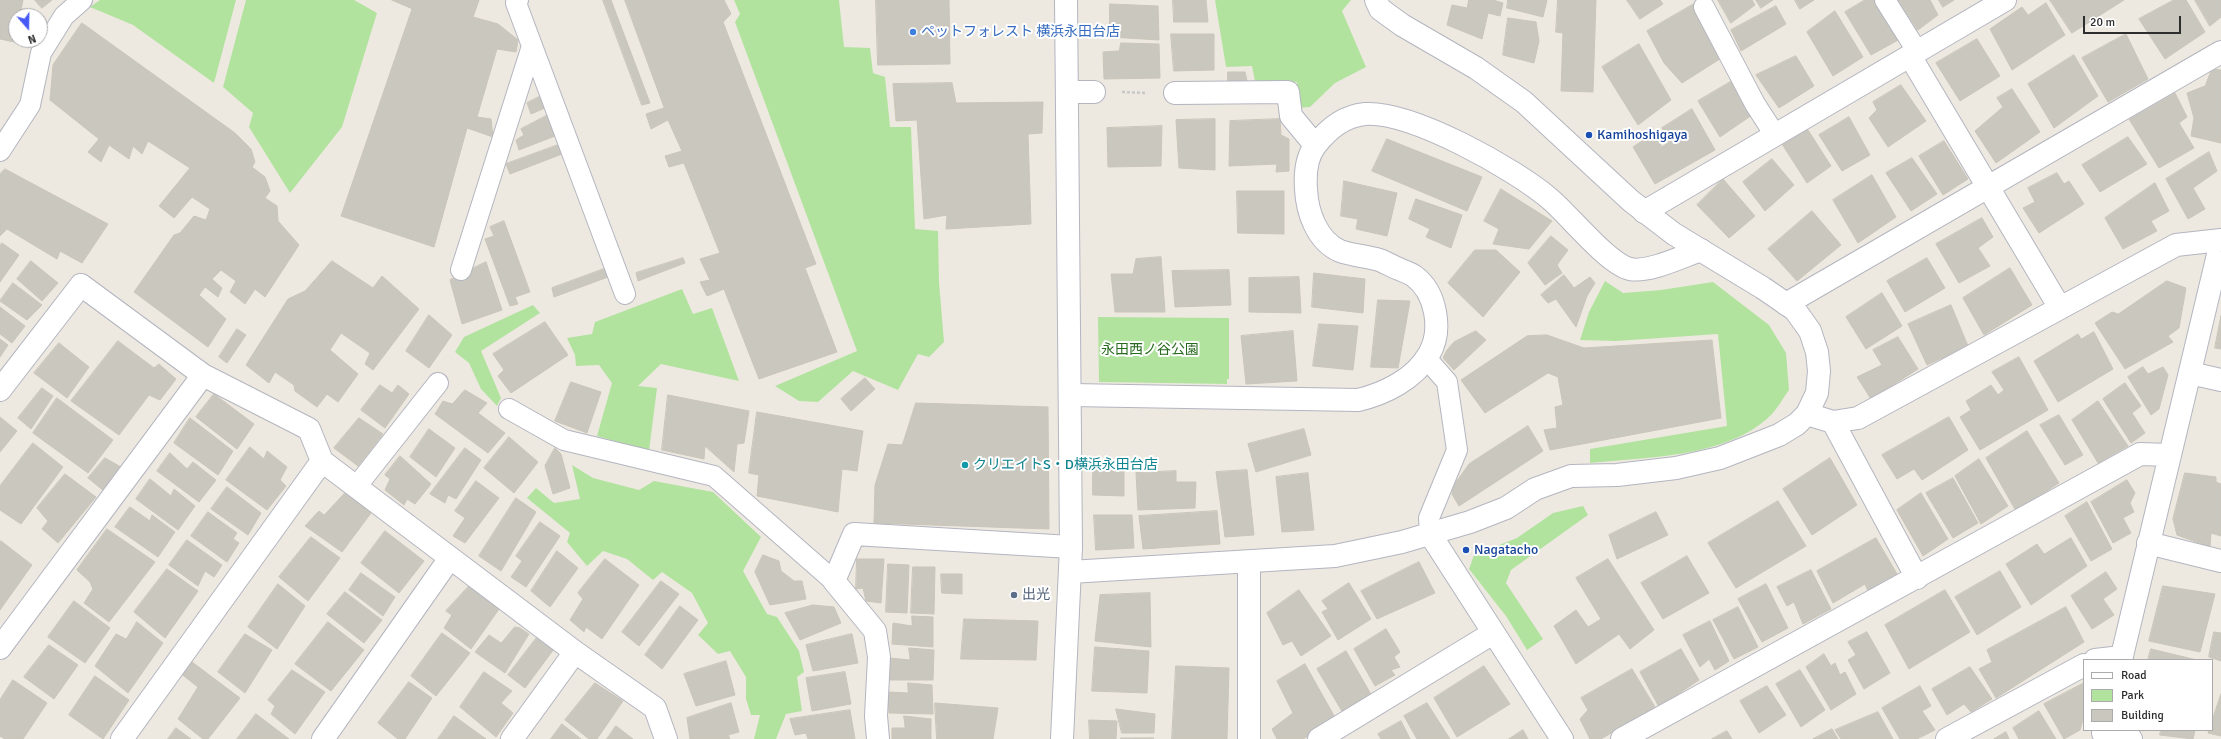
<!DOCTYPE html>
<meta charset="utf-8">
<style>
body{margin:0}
#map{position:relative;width:2221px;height:739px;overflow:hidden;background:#eee9e0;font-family:Signika,sans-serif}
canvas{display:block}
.legend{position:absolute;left:2083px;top:659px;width:130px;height:72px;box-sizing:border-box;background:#fff;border:1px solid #ababab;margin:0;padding:5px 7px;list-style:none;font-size:12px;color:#2d2d2d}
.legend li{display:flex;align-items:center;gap:8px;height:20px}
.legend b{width:20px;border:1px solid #ababab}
.north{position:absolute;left:8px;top:8px;width:40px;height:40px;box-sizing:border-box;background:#fff;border:1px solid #ababab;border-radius:50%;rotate:160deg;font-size:11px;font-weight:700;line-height:16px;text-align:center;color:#2d2d2d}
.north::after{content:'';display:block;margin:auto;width:14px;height:18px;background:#4659f5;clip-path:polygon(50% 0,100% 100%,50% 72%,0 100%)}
.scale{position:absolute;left:2083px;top:16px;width:98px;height:18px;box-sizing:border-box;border:2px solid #2d2d2d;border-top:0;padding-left:5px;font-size:12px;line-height:14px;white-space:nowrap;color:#2d2d2d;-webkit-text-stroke:3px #fff;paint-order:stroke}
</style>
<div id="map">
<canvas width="2221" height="739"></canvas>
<ul class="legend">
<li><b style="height:5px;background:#fff"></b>Road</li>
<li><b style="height:11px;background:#b1e39f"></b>Park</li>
<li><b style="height:11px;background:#cac7be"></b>Building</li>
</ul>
<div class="north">N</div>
<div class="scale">20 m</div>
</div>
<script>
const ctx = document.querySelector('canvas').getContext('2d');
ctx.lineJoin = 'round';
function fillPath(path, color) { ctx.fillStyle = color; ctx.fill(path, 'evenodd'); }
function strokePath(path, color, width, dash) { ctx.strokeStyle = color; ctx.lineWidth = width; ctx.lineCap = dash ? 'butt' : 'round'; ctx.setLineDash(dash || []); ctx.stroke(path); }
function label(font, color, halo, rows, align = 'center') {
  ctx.font = font + ' Signika,"Noto Sans JP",sans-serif'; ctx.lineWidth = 4; ctx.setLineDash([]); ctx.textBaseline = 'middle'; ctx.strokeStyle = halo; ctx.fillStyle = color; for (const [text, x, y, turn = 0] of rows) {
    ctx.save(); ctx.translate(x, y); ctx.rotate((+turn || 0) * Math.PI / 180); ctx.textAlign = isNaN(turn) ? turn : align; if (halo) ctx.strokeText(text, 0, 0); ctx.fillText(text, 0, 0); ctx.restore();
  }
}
fillPath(new Path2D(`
 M100,0H236L214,83L133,25L90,7Z
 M246,0H354L377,13L342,127L290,193L249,127L253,113L223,87Z
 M734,0H839L844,47L870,48L873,73L885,77L890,127H911L915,229L938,231L939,282L944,342L929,357L918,354L898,390L853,371L818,402L799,401L775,386L857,351L735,22L740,14Z
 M1215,0H1351L1342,11L1366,67L1335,83L1310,107L1298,108L1297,82L1255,81L1252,66L1226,67Z
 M1605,281L1623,293L1661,290L1713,282L1769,325L1786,353L1789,390C1783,398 1778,408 1771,415C1727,458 1647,457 1590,463V449L1727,426L1718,334L1616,341L1580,340L1589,312Z
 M682,289L693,314L712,308L739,381L661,364L638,386L657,388L649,451L597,436L612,383L599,365L576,366L575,355L567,338L592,334L595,322Z
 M533,305L540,313L481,351L501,398L497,406L481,389L469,363L455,352L464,337Z
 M1098,317L1229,318V379H1227V384L1099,382Z
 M572,465L593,478L639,490L654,481L713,492L761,537L743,571L767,614L777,617L799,651L804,672L797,677L802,711L786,714L776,739H754L760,715H751L746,699V677L730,651L718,654L698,635L708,623L692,593L662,572L653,580L627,559L603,551L587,566L567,542L570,533L527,498L536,488L554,503L580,499Z
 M1583,506L1588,515L1511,570L1506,583L1543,639L1527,650L1506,616L1469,569L1474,555L1517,538L1553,513Z`), '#b1e39f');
const building = new Path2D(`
 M0,0H23L20,16H16L14,42L0,39Z
 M35,0H52L42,8Z
 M392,0H479L473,17L498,24L518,40L516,52L497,49L477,117L491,119L493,137L467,128L434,247L341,216L412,9Z
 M603,0H611L650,103L642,105Z
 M625,0H724L731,14L723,22L816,264L805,268L837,352L759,379L724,289L707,296L700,282L710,280L700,259L720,253L684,163L669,167L665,156L682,151L668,120L651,129L646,114L664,108Z
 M876,0H949L950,64L878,65Z
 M1173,0H1206L1208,22H1174Z
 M1469,0H1493L1503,3L1500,16L1488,13L1482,39L1447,25L1452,5L1467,8Z
 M1508,0H1547L1543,17L1507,8Z
 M1558,0H1596L1593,92L1561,91L1563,33L1556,32Z
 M1627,0H1660L1663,4L1640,19Z
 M1718,0H1752L1755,5L1731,23Z
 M1756,0H1773L1761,8Z
 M1795,0H1814L1800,9Z
 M1865,0H1877L1900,39L1871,55L1845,12Z
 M1898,0H1930L1938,15L1918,30Z
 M1939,0H1954L1943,7Z
 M2050,0H2124L2072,33Z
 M2174,0H2186L2205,32L2165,59L2139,19Z
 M2195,0H2221V17L2210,26Z
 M2046,3L2065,35L2012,70L1990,29L2022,7L2028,15Z
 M1110,4L1158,6L1159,40L1110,37Z
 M1694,4L1723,57L1682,83L1664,63L1647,31Z
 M1776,6L1786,24L1741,51L1731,30Z
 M1835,11L1863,57L1833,76L1807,32Z
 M1508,18L1536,22L1539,41L1534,63L1503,55Z
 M82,23L235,133L251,149L255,162L252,167L265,177L270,191L265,198L277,206L278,221L299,245L265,297L255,289L245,304L230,292L236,281L221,270L212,279L222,288L218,297L205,287L199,295L226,319L208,347L134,292L174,235L180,233L194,216L206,220L210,209L192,197L174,218L159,206L190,168L148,141L142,154L133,146L129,159L109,145L101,162L88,152L99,139L50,100L53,65Z
 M1171,34H1214V70L1174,71Z
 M2126,34L2148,79L2108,102L2082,58Z
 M1977,39L2000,76L1960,101L1936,63Z
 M1121,43L1159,44L1160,78L1104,79L1103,52L1119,51Z
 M1639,44L1671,100L1638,125L1602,67Z
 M2074,55L2098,96L2054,128L2028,84Z
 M1796,56L1814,86L1779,108L1756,75Z
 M2212,69L2221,70V143L2191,136L2194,118L2187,93L2205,86Z
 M1228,72H1245L1247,81H1228Z
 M1732,81L1752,115L1720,137L1698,101Z
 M952,83L956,103L1043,102L1042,133L1028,134L1031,224L946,229L947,215L924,219L917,120L896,121L893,84Z
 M1901,85L1926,121L1888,147L1869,118L1877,110L1873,102Z
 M2012,89L2040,132L1996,163L1975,131L2003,107L1997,98Z
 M2175,93L2187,117L2179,123L2194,148L2159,168L2129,119Z
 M541,96L545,108L531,114L527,103Z
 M1692,109L1715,150L1655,184L1633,147L1654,133L1662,147L1669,142L1662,128Z
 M548,115L555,136L519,150L516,140L524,135L521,129Z
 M1849,117L1870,155L1842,171L1819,135Z
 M1215,119V170L1179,168L1176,120Z
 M1280,119L1281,135L1289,139V171L1276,172L1277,164L1229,166L1230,121Z
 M1162,126L1161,166L1108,167L1107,128Z
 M1806,127L1831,166L1807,183L1782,144Z
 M2128,137L2147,164L2100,192L2082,165Z
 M1387,139L1482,177L1467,211L1372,171Z
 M1944,141L1968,179L1943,195L1919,156Z
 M558,145L562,154L510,174L506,164Z
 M2209,152L2217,171L2193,188L2205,209L2188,219L2166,179Z
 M1912,158L1937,194L1911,211L1886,173Z
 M1772,159L1794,185L1765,211L1743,182Z
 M5,169L108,224L82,263L60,251L57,259L7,229L0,236V174Z
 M2057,173L2064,184L2069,181L2084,204L2039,233L2023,208L2035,202L2028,188Z
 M1872,175L1896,217L1858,243L1833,200Z
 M1723,179L1755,216L1729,238L1697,205Z
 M1344,181L1397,193L1387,236L1356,229L1358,219L1341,216Z
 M2155,183L2169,211L2151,221L2157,231L2123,249L2105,218Z
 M1501,189L1552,221L1529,249L1493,244L1499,229L1484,221Z
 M1237,191H1284V234L1238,233Z
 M1416,199L1462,215L1451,248L1426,237L1430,229L1409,219Z
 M1812,211L1841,245L1797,281L1768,249Z
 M1982,218L1993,237L1978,248L1990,266L1959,283L1936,244Z
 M504,221L530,292L515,297L518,304L510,306L485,239L494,236L490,227Z
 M1551,236L1568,250L1557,265L1562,273L1545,285L1528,263Z
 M2,243L19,255L0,282V245Z
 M1475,250H1496L1520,272L1483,317L1448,283Z
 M1161,257L1165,312H1115L1111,274H1133L1136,259Z
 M683,258L685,263L638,281L636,273Z
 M1927,258L1945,288L1905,312L1887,281Z
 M31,261L58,283L42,301L17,279Z
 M332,261L373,288L382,276L419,309L373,370L365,364L370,353L341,333L330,350L358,374L338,402L327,394L317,407L295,391L294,385L275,372L269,383L246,365L288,299L305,291Z
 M486,262L502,310L462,324L450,280Z
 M2010,268L2032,305L1984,335L1963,298Z
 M604,269L608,277L554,297L552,288Z
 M1229,270L1231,305L1175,307L1172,271Z
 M1314,273L1365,279L1363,313L1312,307Z
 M1564,275L1574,288L1590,277L1595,283L1587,296L1576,327L1556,299L1548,303L1541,295Z
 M1299,277L1301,313L1249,312V278Z
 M2167,281L2186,288L2179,328L2168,336L2173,342L2125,369L2095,323L2112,312L2118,314Z
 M13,283L42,305L27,320L0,301Z
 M1882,293L1902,326L1866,349L1846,317Z
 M1378,300L1410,301L1398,368L1371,367Z
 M1951,305L1968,346L1927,365L1908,324Z
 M0,307L25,326L12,343L0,334Z
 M429,315L452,335L429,368L406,351Z
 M2221,316V349L2215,348Z
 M545,322L568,355L511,393L498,376L504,370L493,354Z
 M1319,324L1358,326L1353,370L1313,366Z
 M237,329L246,335L227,363L219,357Z
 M1293,331L1297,381L1246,384L1241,336Z
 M1476,331L1486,340L1454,370L1443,358L1447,350L1454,342Z
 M2094,332L2113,369L2058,402L2034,361L2078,334L2081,339Z
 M1547,335L1584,348L1712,340L1721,418L1550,450L1544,430L1557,428L1555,407L1563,405L1558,377L1548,373L1485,413L1461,380L1527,336Z
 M1898,337L1918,369L1871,399L1857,377L1882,365L1873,350Z
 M0,339L8,345L0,357Z
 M118,341L154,368L159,364L176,379L160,400L149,395L119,435L71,401Z
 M59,343L89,367L67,398L34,373Z
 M2019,357L2048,410L1980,450L1960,417L1971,410L1966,401L1991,385L1998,395L2004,390L1992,372Z
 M2143,367L2148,374L2163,367L2168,375L2159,409L2151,415L2128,377Z
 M865,378L875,389L851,411L841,399Z
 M571,382L601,392L587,433L555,421Z
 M2125,383L2141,406L2132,413L2145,433L2131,443L2103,399Z
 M380,385L392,393L398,385L409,394L385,428L361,410Z
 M42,388L53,396L31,429L18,418Z
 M465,390L487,403L478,413L505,433L488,453L435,414L443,401L452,404Z
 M214,394L254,424L237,449L196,417Z
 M668,395L749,411L744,443L737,444L734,472L705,446L704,459L662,450Z
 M57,398L113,440L88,473L33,433Z
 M2098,401L2128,446L2098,463L2072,420Z
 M916,403L1048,407L1049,529L874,523L875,485L888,444L902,445Z
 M757,412L863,431L857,471L842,469L838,512L757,496L759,475L749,473Z
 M2059,415L2083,455L2065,465L2040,425Z
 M0,417L17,431L0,452Z
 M1949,417L1968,450L1922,480L1914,469L1897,479L1882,455Z
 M190,418L233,451L218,475L174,443Z
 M359,418L383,434L358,466L334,448Z
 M1528,426L1543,451L1459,506L1452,494L1454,485L1469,464Z
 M429,429L455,448L436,477L410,457Z
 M1304,429L1311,455L1256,472L1248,444Z
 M2027,431L2059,483L2016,511L1986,458Z
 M509,437L538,462L514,493L484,468Z
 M33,443L63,467L21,524L0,510V486Z
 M250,447L264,459L267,451L287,467L280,480L286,486L267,510L226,480Z
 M465,448L481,460L456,499L448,495L445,503L430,494Z
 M555,448L561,454L570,488L553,494L545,466Z
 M170,453L187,469L193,462L216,480L199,502L157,471Z
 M400,456L431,484L415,504L407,499L404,505L385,490L390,479L385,475Z
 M105,458L121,467L104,491L88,478Z
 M1830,458L1857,505L1812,535L1783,489Z
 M1979,459L2008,506L1981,524L1955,476Z
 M1093,468L1124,471V496L1093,495Z
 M1247,470L1254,535L1225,537L1216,472Z
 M1176,471V482H1196L1195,508L1138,510L1136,473Z
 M1308,473L1314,530L1282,532L1276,477Z
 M2185,473L2216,477V482L2221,484V536L2211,533L2210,547L2177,535L2173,519Z
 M65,474L96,497L58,543L42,529L48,521L37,508Z
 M1953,478L1978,523L1953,538L1926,493Z
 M150,479L171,496L174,489L195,506L178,530L136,499Z
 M2127,480L2135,493L2130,503L2134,512L2123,518L2131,533L2113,543L2091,502Z
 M476,481L499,498L465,543L453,536L465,518L455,511Z
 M227,487L261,513L248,535L211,509Z
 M346,492L371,513L342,552L305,526L319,511L324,515Z
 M1921,493L1948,539L1923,556L1897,510Z
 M516,498L536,512L501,571L479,556Z
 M1778,501L1806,546L1736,588L1708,543Z
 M2087,502L2112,549L2091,561L2065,516Z
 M130,507L150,521L152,515L175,532L158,557L115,527Z
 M1217,511L1220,544L1143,549L1139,516Z
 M208,512L237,533L233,539L239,543L227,562L191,536Z
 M1656,512L1668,535L1617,559L1609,535Z
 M1094,515H1132L1134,548L1096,550Z
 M540,522L560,536L526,587L511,577L522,561L516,556Z
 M107,529L155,562L109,622L84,603L93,589L90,582L77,570Z
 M385,531L424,561L399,593L361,563Z
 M311,537L340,558L308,601L279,577Z
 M1876,538L1897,574L1868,591L1865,584L1833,603L1817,571Z
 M2071,538L2087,566L2031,605L2006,564L2037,544L2044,554Z
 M187,540L222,565L214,577L205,571L198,586L169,565Z
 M1,541L32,565L0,610V542Z
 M557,551L578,568L550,607L531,591Z
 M763,555L779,561L781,571L794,581H802L806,599L770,605L755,572Z
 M1687,556L1709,593L1663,619L1641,583Z
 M605,559L639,585L602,639L586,627L584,632L570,620L583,599L578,593Z
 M857,559H884L881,603L866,601L863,588L856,589Z
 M1608,559L1654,630L1630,649L1619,634L1576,664L1554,626L1576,610L1588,627L1601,619L1576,578Z
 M1419,562L1435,593L1377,619L1361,591Z
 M888,564L909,565L907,613L886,612Z
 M913,567H935L934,614L911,613Z
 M167,569L198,591L165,638L134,612Z
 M1811,570L1831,609L1803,624L1794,602L1787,606L1777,587Z
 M2000,571L2021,607L1977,635L1955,597Z
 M2106,572L2117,589L2103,599L2114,615L2092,629L2071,596Z
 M361,573L395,597L383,616L349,590Z
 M941,574H962V594L942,593Z
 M661,581L679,594L639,646L622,632Z
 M1349,583L1371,619L1338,640L1322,612L1328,609L1322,601Z
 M278,584L305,606L277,649L248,627Z
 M1766,584L1788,628L1762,642L1738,599Z
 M470,585L499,609L471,649L444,628L452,615L446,611Z
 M2163,586L2215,594L2200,652L2149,641Z
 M1299,590L1331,636L1301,656L1292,641L1283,645L1267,613Z
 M1945,590L1970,632L1909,669L1885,625Z
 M345,592L382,620L364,643L327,614Z
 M1150,593L1151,647L1095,641L1100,595Z
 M74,601L110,628L85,663L48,637Z
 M813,605L834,607L841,623L800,640L785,613Z
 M680,606L698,620L662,669L645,655Z
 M1738,607L1758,647L1734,659L1713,620Z
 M2066,607L2084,642L1996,698L1979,669L1992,662L1987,650Z
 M912,616L933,617V647L892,644L893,623L912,626Z
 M964,619L1038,621L1036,660L961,659Z
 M1710,621L1729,661L1715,670L1709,659L1700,667L1683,635Z
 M137,622L163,643L128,693L95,666L116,634L126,639Z
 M328,622L364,650L331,691L295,664Z
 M515,627L520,628L529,634L505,673L475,652L489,635L501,643Z
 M1386,629L1400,652L1394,657L1400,667L1391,670L1395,675L1375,686L1354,649Z
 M1867,632L1890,673L1864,689L1848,660L1856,655L1848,642Z
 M2214,632L2221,633V661L2209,657Z
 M442,633L470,653L436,696L411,676Z
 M245,634L272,650L245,693L218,672Z
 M852,634L858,663L813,671L806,645Z
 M538,636L554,649L525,688L508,675Z
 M49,645L78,665L54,699L24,677Z
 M1095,647L1149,651L1147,693L1092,691Z
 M909,648L934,650L933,680H889L890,658L910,660Z
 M1681,649L1699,680L1659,707L1640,672Z
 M2151,649L2197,660H2148Z
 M1346,651L1372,696L1343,713L1317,669Z
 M1824,654L1831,666L1835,663L1840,675L1845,672L1856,694L1831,710L1806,667Z
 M726,661L735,695L696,706L684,674Z
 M192,662L240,698L208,739H203L178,719L198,687L180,673Z
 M1305,664L1337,721L1303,739H1277L1272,729L1293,713L1277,681Z
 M1176,666L1229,668L1227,739H1172Z
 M1484,666L1510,704L1457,737L1434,698Z
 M1970,667L1992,699L1971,712L1964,704L1947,715L1932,689Z
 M1632,669L1655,707L1601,739H1590L1580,719L1588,710L1581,698Z
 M292,670L325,692L295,734L271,714L275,706L268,700Z
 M1800,670L1825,710L1801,727L1776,684Z
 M484,672L512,691L501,703L513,713L496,737L460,707Z
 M845,672L851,704L812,711L806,678Z
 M95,676L129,700L103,739L69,715Z
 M13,680L47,703L23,739H5L0,736V700Z
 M409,682L432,698L405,739H398L378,723Z
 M595,683L623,701L597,739H589L565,720Z
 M908,683L932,685L933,714L889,713L888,692L908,693Z
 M2084,683V716L2080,730L2064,739L2044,704Z
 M1767,686L1786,715L1759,733L1740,701Z
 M1920,686L1931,706L1922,711L1935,730L1917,739H1900L1882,708Z
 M2221,694V736L2208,733L2209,730H2212V721Z
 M731,703L739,732L728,735L730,739H690L687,718Z
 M935,703L998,708L993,739H937Z
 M1427,703L1450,739H1417L1404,716Z
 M1116,709L1155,714L1154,733H1122Z
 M850,710L855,739H808L806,733L795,735L790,719Z
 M2039,711L2056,739H2019L2013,728Z
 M1878,712L1893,739H1841L1835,730Z
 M256,714L289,739H237Z
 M454,716L486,739H438Z
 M904,716L931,719V739H892V728H905Z
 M1089,720L1117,721L1116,739H1090Z
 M1401,721L1410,739H1381L1378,734Z
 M562,724L581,739H551Z
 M616,726L633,739H607Z
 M176,728L191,739H168Z
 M1832,729L1838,739H1813Z
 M1523,730L1528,739H1509Z
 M2161,730H2195L2193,739L2160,735Z
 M1727,731L1732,739H1712Z
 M2006,732L2009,739H1994Z
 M1121,738H1154L1121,739Z`);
fillPath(building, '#cac7be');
strokePath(building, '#cac5b9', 1);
const service = new Path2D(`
 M518,0L516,3L625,294
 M1885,0L1917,51
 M1704,7L1755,104L1775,135
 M0,151L30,105L41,53L64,16L82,0
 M461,270L532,46
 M1426,358L1447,382L1457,450L1429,518L1430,534
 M509,409L564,440L714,476L834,581
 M356,487L438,383`);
const minor = new Path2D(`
 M1910,56L2060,308
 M1067,92H1094
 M1175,93L1288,92L1291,116L1315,145
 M1644,212L2005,0
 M1786,304L2221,52
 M2190,373L2221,380
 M0,390L81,285L203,375L309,429L322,461L122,739
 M1071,395L1358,400C1384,394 1415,379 1429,354C1443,330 1436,292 1414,276C1410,273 1403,271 1399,269C1391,266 1384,261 1376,259C1364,256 1351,255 1340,251C1317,241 1307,212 1306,189C1305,175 1306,158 1315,146C1327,130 1344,116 1365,114C1412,111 1515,169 1550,199C1570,216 1608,264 1630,269C1649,273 1683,256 1701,250
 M1807,414L1833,422L1858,418L2176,245L2221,240
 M1833,422L1917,578
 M322,461L575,652L655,708L666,739
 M1430,534L1562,739
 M2148,543L2221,561
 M0,648L203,375
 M2095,660L2122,657
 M2121,660L2221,242
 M2103,733L2131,739
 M323,739L450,558
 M512,739L575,652
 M878,739L876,716L879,657L875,631L834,581L854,534L1071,547
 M1249,739V562
 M1319,739L1493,633
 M1622,739L2140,454L2170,455
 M1947,739L2084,665`);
const tertiary = new Path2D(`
 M1070,572L1335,556L1402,542L1470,522L1506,508L1535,489L1571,476L1617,475L1676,468L1720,458L1779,435L1797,424L1807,414L1817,393L1819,371L1817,352L1810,331L1795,310L1763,288L1674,234L1631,201L1524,102L1476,68L1402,25L1380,9L1376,0
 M1062,739L1071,547L1066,0`);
strokePath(service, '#b3b5c0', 22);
strokePath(minor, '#b3b5c0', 24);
strokePath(tertiary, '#b3b5c0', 24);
strokePath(new Path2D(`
 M1122,92L1147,93`), '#c8c8c8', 2.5, [3, 2]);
strokePath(service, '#fff', 20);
strokePath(minor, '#fff', 22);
strokePath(tertiary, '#fff', 22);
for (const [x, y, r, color] of [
 [913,32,4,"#3f7fe0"],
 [1589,135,4,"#1a4fb4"],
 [965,465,4,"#0f9aa8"],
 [1466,550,4,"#1a4fb4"],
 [1014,595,4,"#5c6f8a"]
]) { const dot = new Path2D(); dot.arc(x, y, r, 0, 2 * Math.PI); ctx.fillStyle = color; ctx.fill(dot); strokePath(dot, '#fff', 1.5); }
label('14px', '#366cbe', '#fff', [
 ["ペットフォレスト 横浜永田台店",921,32]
], 'left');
label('14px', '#164399', '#fff', [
 ["Kamihoshigaya",1597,135],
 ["Nagatacho",1474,550]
], 'left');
label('14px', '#276a1d', '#fff', [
 ["永田西ノ谷公園",1150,350]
]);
label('14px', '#0d838f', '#fff', [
 ["クリエイトS・D横浜永田台店",973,465]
], 'left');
label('14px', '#4e5e75', '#fff', [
 ["出光",1022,595]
], 'left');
</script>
